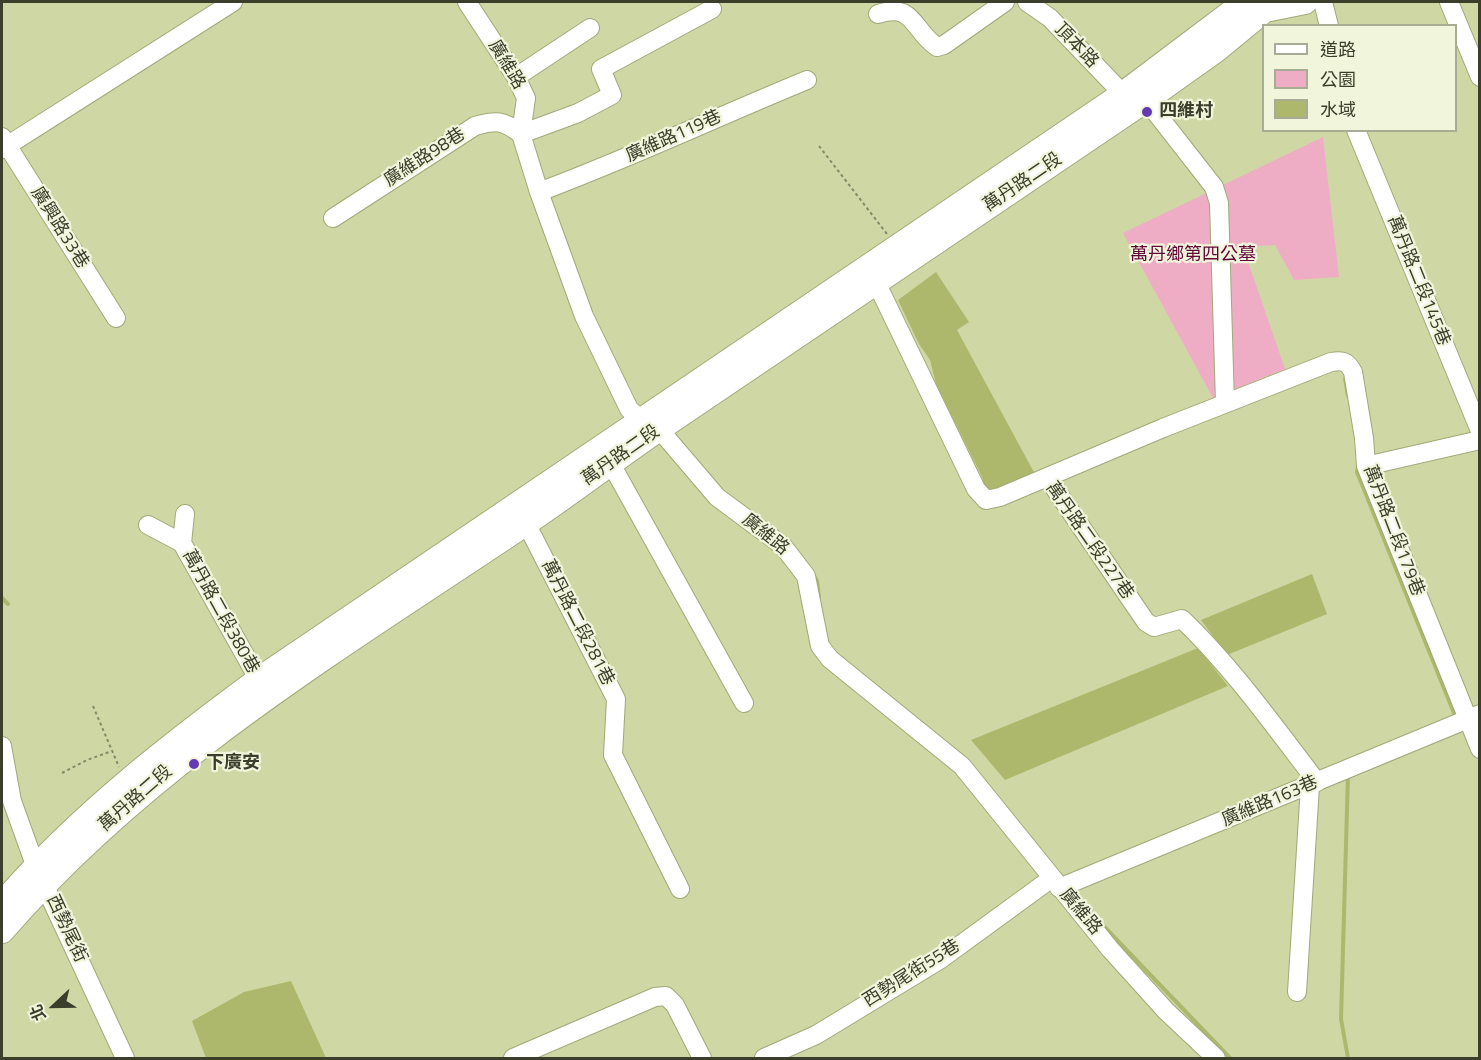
<!DOCTYPE html>
<meta charset="utf-8">
<style>
body{margin:0}
#map{position:relative;width:1481px;height:1060px;overflow:hidden;background:#cfd7a4;font-family:"Titillium Web","Noto Sans TC",sans-serif}
canvas{display:block}
.frame{position:absolute;inset:0;border:3px solid #3b3e2a;pointer-events:none}
.legend{position:absolute;left:1262px;top:24px;width:195px;height:108px;box-sizing:border-box;background:#f0f5dc;border:2px solid #a8ac95;margin:0;padding:8px 10px;list-style:none;font-size:18px;color:#3b3e2a}
.legend li{display:flex;align-items:center;gap:12px;height:30px}
.legend b{width:30px;border:2px solid #a8ac95}
.north{position:absolute;left:24px;top:976px;width:60px;height:60px;-webkit-text-stroke:4px #f0f5dc;paint-order:stroke;rotate:248deg;font-size:16px;font-weight:700;line-height:24px;text-align:center;color:#3b3e2a}
.north::after{content:'';display:block;margin:auto;width:21px;height:27px;background:#3b3e2a;clip-path:polygon(50% 0,100% 100%,50% 72%,0 100%)}
</style>
<div id="map">
<canvas width="1481" height="1060"></canvas>
<div class="frame"></div>
<ul class="legend">
<li><b style="height:8px;background:#fff"></b>道路</li>
<li><b style="height:16px;background:#efadc5"></b>公園</li>
<li><b style="height:16px;background:#adb86c"></b>水域</li>
</ul>
<div class="north">北</div>
</div>
<script>
const ctx = document.querySelector('canvas').getContext('2d');
ctx.lineJoin = 'round';
function fillPath(path, color) { ctx.fillStyle = color; ctx.fill(path, 'evenodd'); }
function strokePath(path, color, width, dash) { ctx.strokeStyle = color; ctx.lineWidth = width; ctx.lineCap = dash ? 'butt' : 'round'; ctx.setLineDash(dash || []); ctx.stroke(path); }
function label(font, color, halo, rows, align = 'center') {
  ctx.font = font + ' "Titillium Web","Noto Sans TC",sans-serif'; ctx.lineWidth = 4.5; ctx.setLineDash([]); ctx.textBaseline = 'middle'; ctx.strokeStyle = halo; ctx.fillStyle = color; for (const [text, x, y, turn = 0] of rows) {
    ctx.save(); ctx.translate(x, y); ctx.rotate((+turn || 0) * Math.PI / 180); ctx.textAlign = isNaN(turn) ? turn : align; if (halo) ctx.strokeText(text, 0, 0); ctx.fillText(text, 0, 0); ctx.restore();
  }
}
fillPath(new Path2D(`
 M1323,137L1339,277L1294,280L1275,245L1243,247L1285,369L1213,398L1123,233Z`), '#efadc5');
fillPath(new Path2D(`
 M936,272L969,322L957,330L1036,476L999,492H986L982,477L936,384L930,360L919,344L898,300Z
 M1312,574L1327,614L1227,655L1201,620Z
 M1198,648L1228,686L1005,780L971,740Z
 M291,981L326,1058H206L192,1021L244,992Z`), '#adb86c');
strokePath(new Path2D(`
 M1345,379L1348,396
 M1358,466L1357,472L1454,713V718
 M813,574L817,581L819,598
 M2,598L8,604
 M1348,774L1341,1019L1348,1058
 M1094,916L1230,1058`), '#adb86c', 4);
const minor = new Path2D(`
 M467,2L516,77L526,98L521,134L539,192L584,316L629,409L641,420L659,429L717,497L783,546L806,576L820,646L830,659L962,766L1110,949L1166,1011L1216,1058
 M1027,2L1050,18L1123,94
 M1323,2L1329,26
 M1449,2L1480,77
 M878,14C914,2 912,30 937,47L944,45L1005,2
 M516,77L590,28
 M1146,100L1214,187L1219,203L1225,403
 M1356,130L1480,431
 M2,137L116,318
 M2,149L233,2
 M539,192C630,158 717,117 807,80
 M333,218L475,126C496,120 503,120 521,134L578,113L612,95L601,69L712,9
 M876,282L976,489L986,500L1000,497L1163,428L1331,362C1343,360 1347,361 1353,372L1364,438L1366,466L1480,749
 M605,453L744,703
 M1366,466L1480,440
 M1047,477L1146,622L1154,627L1182,619C1233,668 1274,726 1317,782
 M526,523L616,699L613,755L680,889
 M148,525L182,543L264,689
 M182,543L185,514
 M2,746L12,801L35,865L125,1058
 M1059,888L1480,714
 M1297,992L1310,786
 M513,1058L655,997L666,996L675,1005L702,1058
 M764,1058L816,1035L941,959L1052,878`);
const major = new Path2D(`
 M1255,7L1265,10L1305,2
 M2,904C76,818 167,747 258,680L1123,94L1245,2
 M2,931C150,761 337,650 522,526C570,494 615,459 662,427C823,317 985,209 1146,100L1215,51L1265,10L1270,2`);
strokePath(minor, '#a1a978', 20);
strokePath(major, '#a1a978', 26);
strokePath(new Path2D(`
 M819,146L887,234
 M93,706L119,767
 M62,773L87,760L112,751`), '#848966', 2, [3, 3]);
strokePath(minor, '#fff', 18);
strokePath(major, '#fff', 24);
for (const [x, y, r, color] of [
 [1147,112,6,"#6539b1"],
 [194,764,6,"#6539b1"]
]) { const dot = new Path2D(); dot.arc(x, y, r, 0, 2 * Math.PI); ctx.fillStyle = color; ctx.fill(dot); strokePath(dot, '#f0f5dc', 2); }
label('18px', '#3b3e2a', '#f0f5dc', [
 ["頂本路",1076,46,46],
 ["廣維路",506,65,59],
 ["廣維路119巷",674,137,-24],
 ["廣維路98巷",425,158,-33],
 ["萬丹路二段",1023,183,-34],
 ["廣興路33巷",59,228,58],
 ["萬丹路二段145巷",1418,281,68],
 ["萬丹路二段",621,456,-35],
 ["萬丹路二段179巷",1393,531,69],
 ["廣維路",765,535,39],
 ["萬丹路二段227巷",1089,541,55],
 ["萬丹路二段380巷",220,612,61],
 ["萬丹路二段281巷",577,623,63],
 ["萬丹路二段",136,799,-41],
 ["廣維路163巷",1270,802,-23],
 ["廣維路",1080,912,50],
 ["西勢尾街",66,929,65],
 ["西勢尾街55巷",912,974,-32]
]);
label('bold 18px', '#3b3e2a', '#f0f5dc', [
 ["四維村",1159,112],
 ["下廣安",206,764]
], 'left');
label('18px', '#620337', '#f0f5dc', [
 ["萬丹鄉第四公墓",1193,256]
]);
</script>
